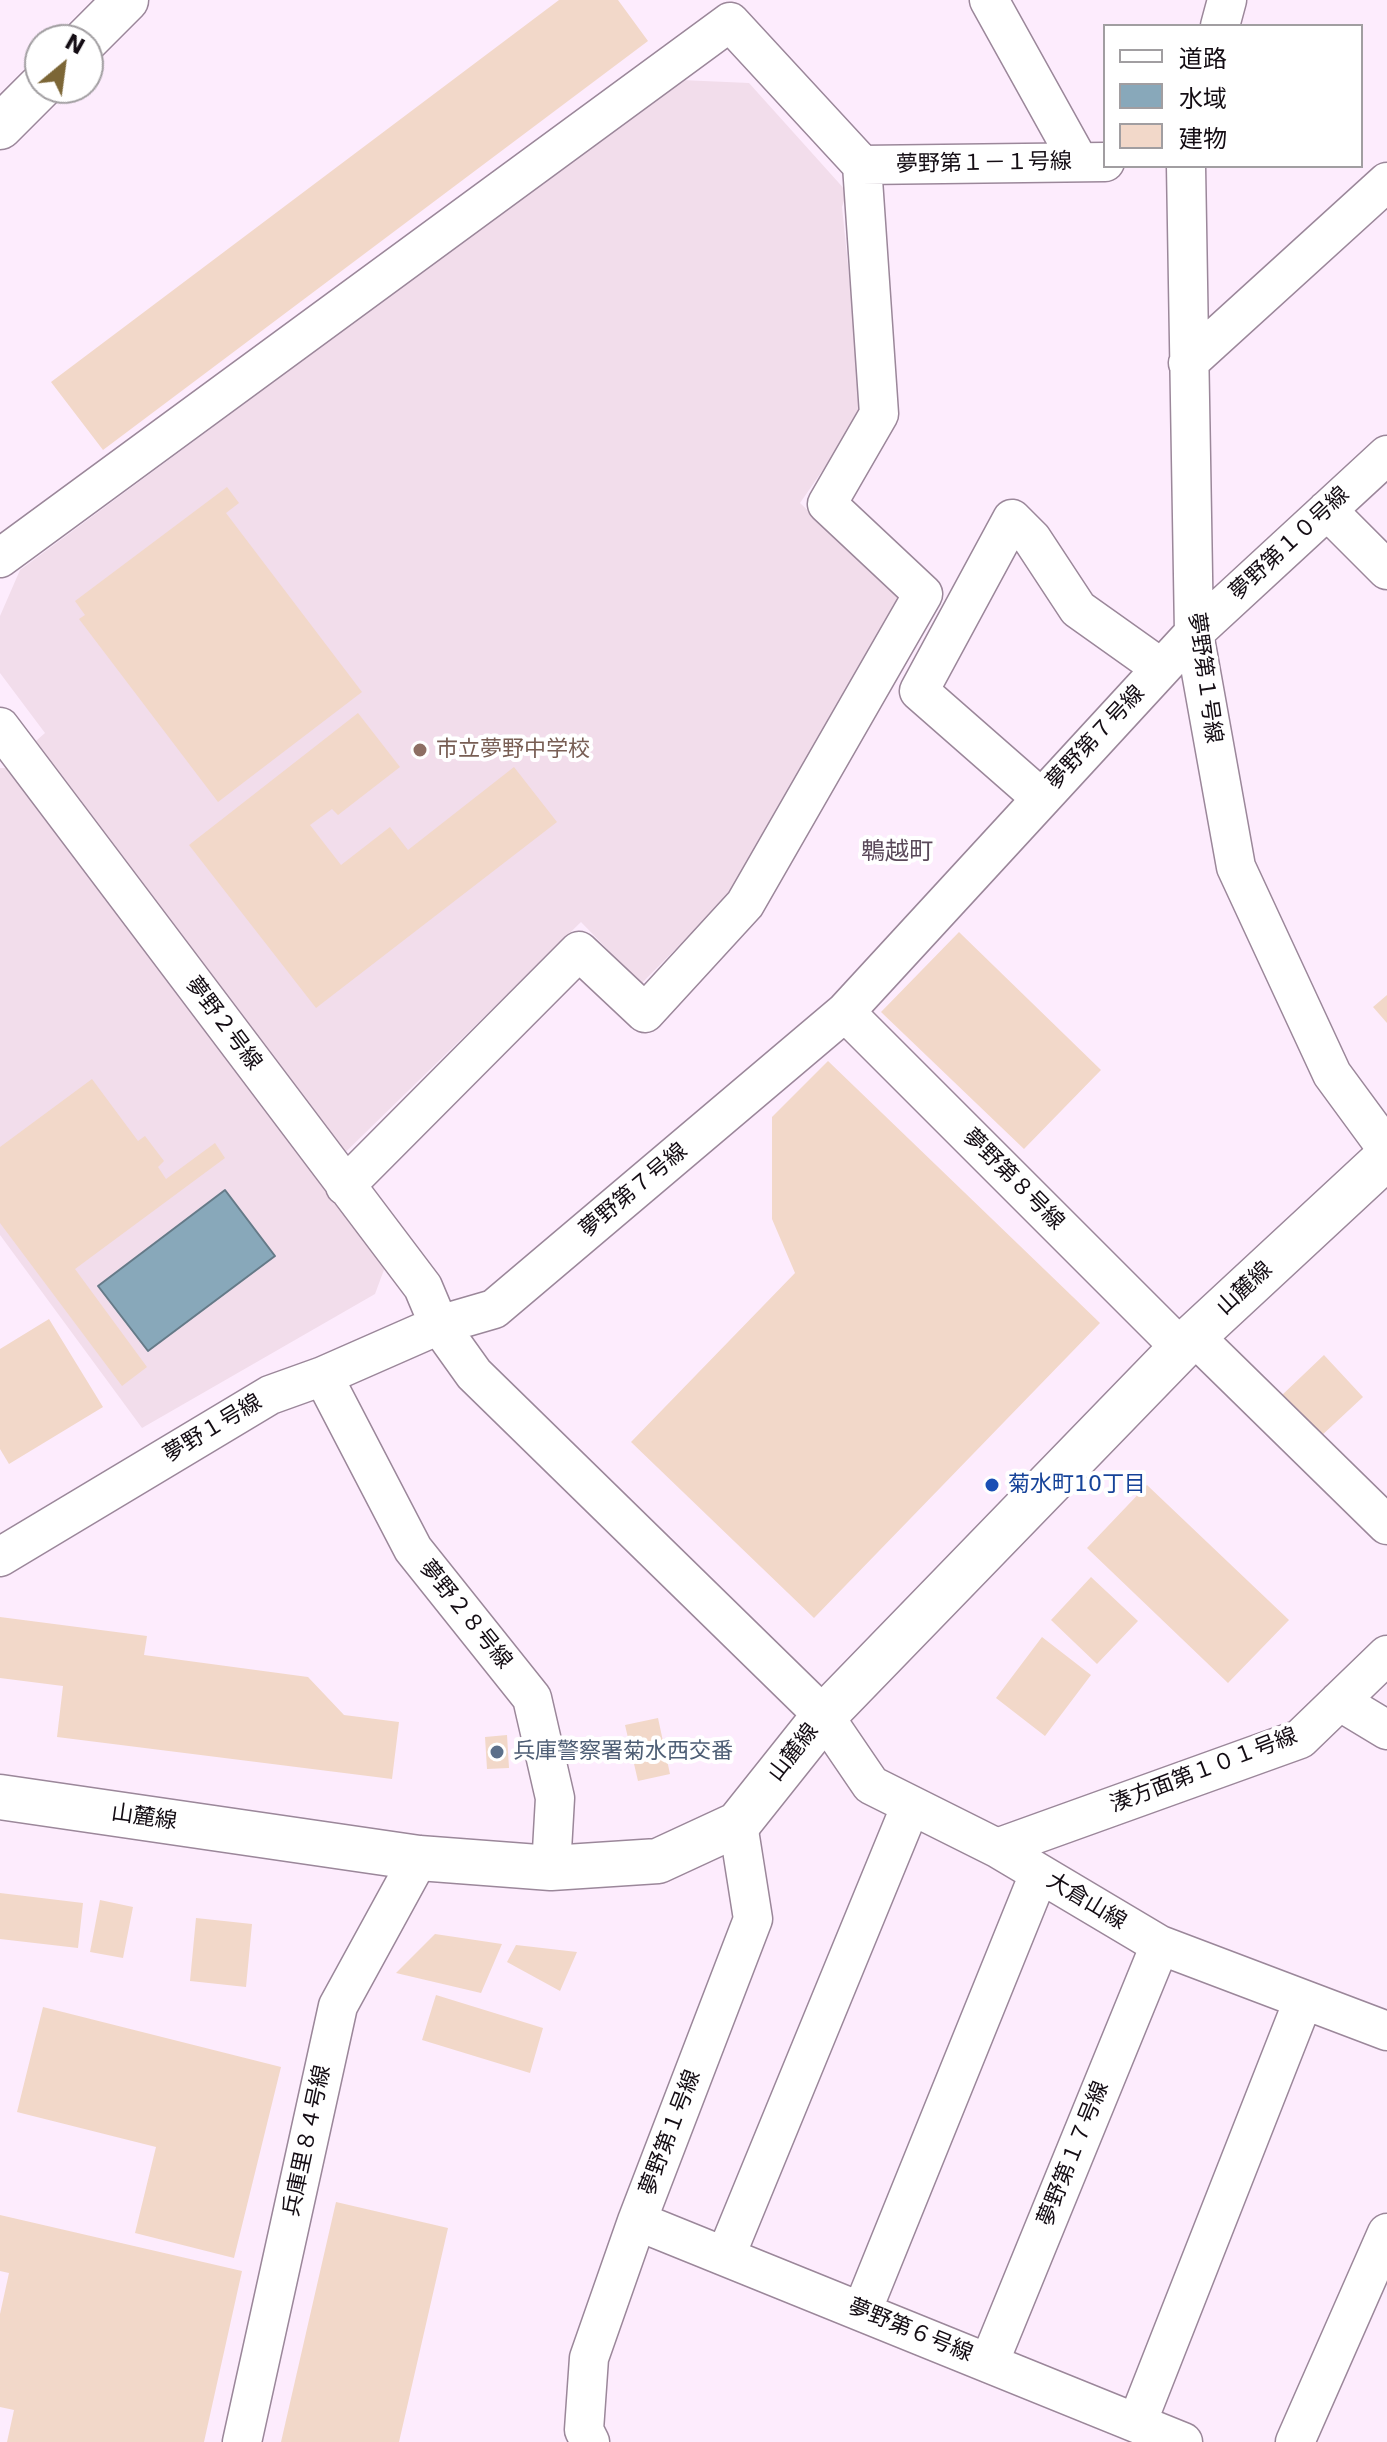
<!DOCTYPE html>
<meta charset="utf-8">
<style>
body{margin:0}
#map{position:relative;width:1387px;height:2442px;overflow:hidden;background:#fdecfd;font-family:"DejaVu Sans","Noto Sans JP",sans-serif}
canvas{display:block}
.legend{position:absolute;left:1103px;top:24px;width:260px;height:144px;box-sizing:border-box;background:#fff;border:2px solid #a19ea1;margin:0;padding:10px 14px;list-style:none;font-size:24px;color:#140d14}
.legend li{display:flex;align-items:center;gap:16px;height:40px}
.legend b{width:40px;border:2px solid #a19ea1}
.north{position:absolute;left:24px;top:24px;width:80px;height:80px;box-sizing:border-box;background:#fff;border:2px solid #a19ea1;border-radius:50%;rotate:29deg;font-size:22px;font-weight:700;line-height:32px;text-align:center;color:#140d14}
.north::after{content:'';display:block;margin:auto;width:28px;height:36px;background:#7c6636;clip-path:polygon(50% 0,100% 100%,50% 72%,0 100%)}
</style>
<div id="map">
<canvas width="1387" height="2442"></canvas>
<ul class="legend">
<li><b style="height:10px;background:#fff"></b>道路</li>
<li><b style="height:22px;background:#88a8ba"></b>水域</li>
<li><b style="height:22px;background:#f2d8c9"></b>建物</li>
</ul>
<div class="north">N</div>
</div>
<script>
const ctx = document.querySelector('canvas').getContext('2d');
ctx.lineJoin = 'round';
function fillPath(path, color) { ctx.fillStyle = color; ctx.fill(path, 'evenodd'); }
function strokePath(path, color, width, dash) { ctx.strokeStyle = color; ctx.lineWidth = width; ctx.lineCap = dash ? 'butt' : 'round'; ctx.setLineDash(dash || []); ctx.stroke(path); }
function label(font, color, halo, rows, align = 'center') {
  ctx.font = font + ' "DejaVu Sans","Noto Sans JP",sans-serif'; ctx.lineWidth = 8; ctx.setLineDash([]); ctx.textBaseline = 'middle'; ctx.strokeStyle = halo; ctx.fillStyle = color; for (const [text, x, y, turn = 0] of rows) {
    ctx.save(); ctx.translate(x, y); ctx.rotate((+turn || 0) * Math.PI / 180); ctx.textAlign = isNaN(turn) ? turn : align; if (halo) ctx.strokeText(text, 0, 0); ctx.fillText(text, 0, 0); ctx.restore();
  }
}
fillPath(new Path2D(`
 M681,80L749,83L847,192L842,207L863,412L800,503L903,600L730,894L641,984L581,922L318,1179L385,1267L375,1294L142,1428L0,1235V768H5L45,733L0,673V616L20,570Z`), '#f2ddeb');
const water = new Path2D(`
 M225,1190L275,1256L148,1351L98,1286Z`);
fillPath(water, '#88a8ba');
strokePath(water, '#657a88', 2);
fillPath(new Path2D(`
 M559,0H618L648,41L103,450L51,382Z
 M227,487L239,503L226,513L362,692L218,802L79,619L85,615L75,601Z
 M358,713L400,767L338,815L332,809L310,825L341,865L390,827L408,850L514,767L557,822L316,1008L189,845Z
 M959,932L1101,1070L1024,1149L881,1012Z
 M1387,995V1023L1373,1007Z
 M828,1061L1100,1323L814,1618L631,1442L795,1273L772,1219V1117Z
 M92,1079L138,1141L145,1136L164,1161L158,1167L166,1179L215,1143L225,1158L75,1269L147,1367L122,1386L0,1223V1147Z
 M49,1319L103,1407L9,1464L0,1449V1349Z
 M1324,1355L1363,1397L1320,1437L1281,1396Z
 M1147,1485L1289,1620L1228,1683L1087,1548Z
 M1091,1577L1138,1621L1097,1664L1051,1620Z
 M0,1617L147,1636L144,1655L308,1677L344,1715L399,1722L392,1779L57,1737L63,1686L0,1678Z
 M1042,1637L1091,1675L1045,1736L996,1698Z
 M658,1718L670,1774L638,1781L625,1725Z
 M507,1735L509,1768L487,1769L485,1737Z
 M0,1893L83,1903L78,1948L0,1939Z
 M100,1900L133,1907L123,1958L90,1952Z
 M196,1918L252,1924L246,1987L190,1981Z
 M435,1934L502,1944L481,1993L396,1973Z
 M516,1945L577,1952L560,1991L507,1962Z
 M436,1995L543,2028L530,2073L422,2040Z
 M43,2007L281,2067L234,2258L135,2233L156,2147L17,2112Z
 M336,2202L448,2228L399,2442H281Z
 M0,2215L242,2271L204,2442H7L14,2410L0,2407V2314L9,2273L0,2271Z`), '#f2d8c9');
const street = new Path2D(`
 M989,0L1079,162
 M1220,26L1227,0
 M862,165L1105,162
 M1186,166L1194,633L1236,867L1332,1074L1387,1149
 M1188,363L1387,182
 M1327,510L1387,570
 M0,558L730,22L862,165L879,414L827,504L923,594L745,904L645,1013L579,951L345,1186
 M0,727L423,1287L439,1325L474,1374L824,1716L871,1785L997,1848L1160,1945L1387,2031
 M1041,798L919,691L1012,519L1032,539L1078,609L1161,668
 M845,1012L1181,1348
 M1194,1336L1387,1525
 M323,1376L413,1549L532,1698L555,1798L551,1868
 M0,1557L270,1395L323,1376L439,1325L494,1309L845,1012L1194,633L1387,455
 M1339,1701L1387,1730
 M997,1848L1300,1739L1387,1655
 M637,2221L1183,2442
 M726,2255L911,1805
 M862,2311L1039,1874
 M989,2363L1160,1945
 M1137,2423L1303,2001
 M242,2442L338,2006L419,1858
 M590,2442L584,2430L589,2358L637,2221L753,1919L738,1824
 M1295,2442L1387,2233`);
const secondary = new Path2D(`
 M86,40L126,0
 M0,127L40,87`);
const primary = new Path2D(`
 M0,1797L419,1858L551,1868L658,1861L738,1824L824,1716L1181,1348L1387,1157`);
strokePath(street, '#9b879a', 41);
strokePath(secondary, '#9b879a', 47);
strokePath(primary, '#9b879a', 47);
strokePath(street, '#fff', 38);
strokePath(secondary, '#fff', 44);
strokePath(primary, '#fff', 44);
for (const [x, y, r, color] of [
 [420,750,8,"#8d6e63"],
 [992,1485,8,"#1a4fb4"],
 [497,1752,8,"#5c6f8a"]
]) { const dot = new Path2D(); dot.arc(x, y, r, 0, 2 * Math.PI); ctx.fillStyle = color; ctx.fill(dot); strokePath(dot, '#fff', 3); }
label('22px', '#140d14', '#fff', [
 ["夢野第１－１号線",984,164,-1],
 ["夢野第１０号線",1290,544,-43],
 ["夢野第１号線",1204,678,82],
 ["夢野第７号線",1096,738,-47],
 ["夢野２号線",223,1024,53],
 ["夢野第８号線",1013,1180,45],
 ["夢野第７号線",634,1191,-40],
 ["山麓線",1245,1289,-43],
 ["夢野１号線",213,1429,-31],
 ["夢野２８号線",465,1615,51],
 ["山麓線",794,1753,-52],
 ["湊方面第１０１号線",1204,1771,-21],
 ["山麓線",144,1818,8],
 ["大倉山線",1086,1902,31],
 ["夢野第１号線",671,2133,-69],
 ["兵庫里８４号線",308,2141,-78],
 ["夢野第１７号線",1074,2154,-68],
 ["夢野第６号線",910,2331,22]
]);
label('22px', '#785e54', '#fff', [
 ["市立夢野中学校",436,750]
], 'left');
label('22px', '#164399', '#fff', [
 ["菊水町10丁目",1008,1485]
], 'left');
label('22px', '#4e5e75', '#fff', [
 ["兵庫警察署菊水西交番",513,1752]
], 'left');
label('24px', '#5a495a', '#fff', [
 ["鵯越町",897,853]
]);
</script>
